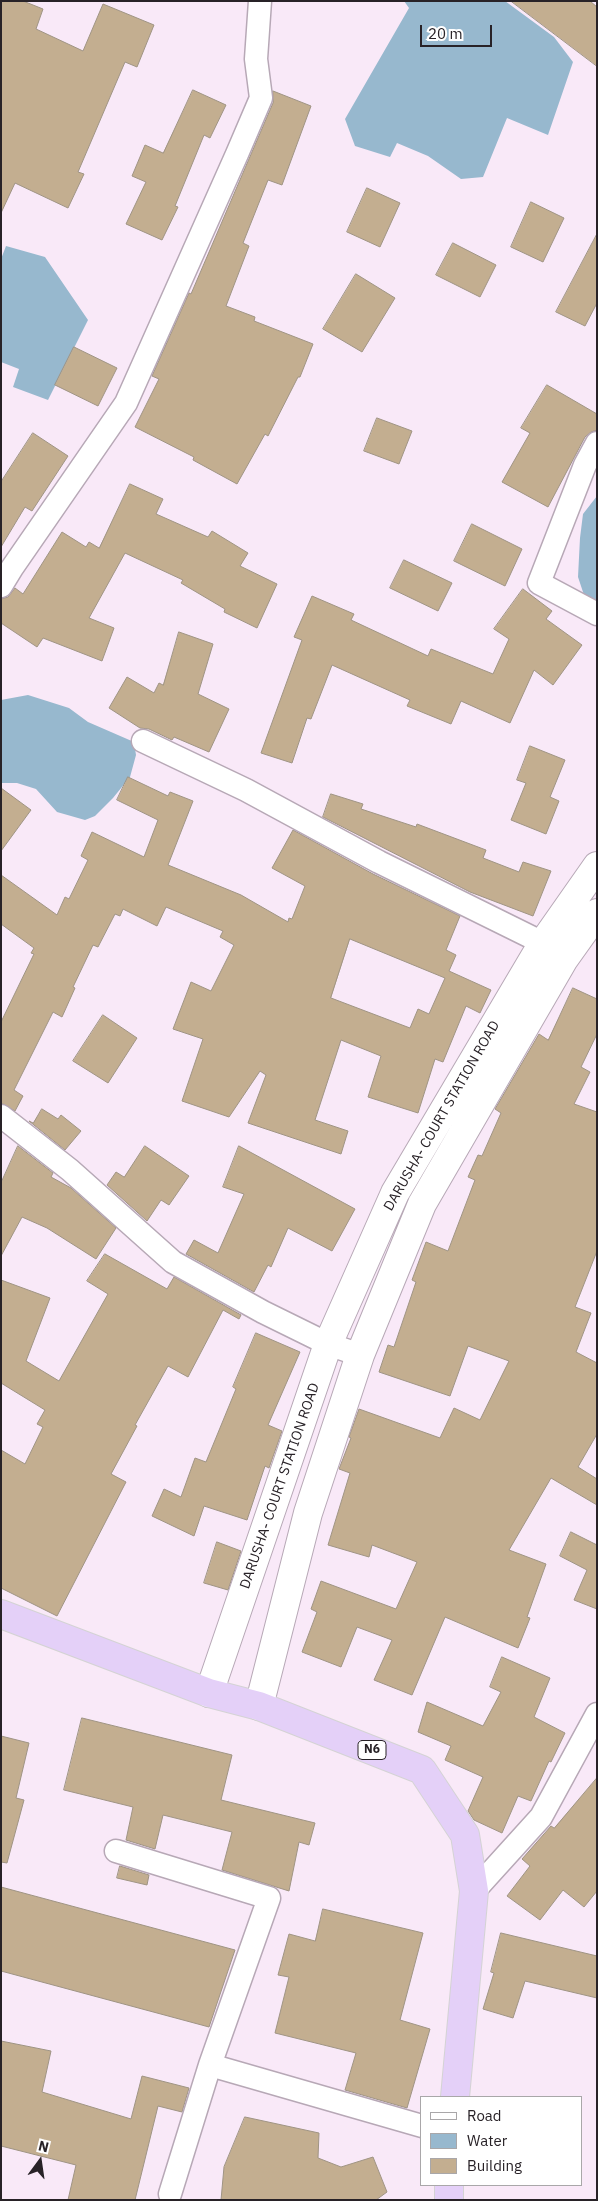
<!DOCTYPE html>
<style>
body{margin:0}
#map{position:relative;width:598px;height:2201px;overflow:hidden;background:#f9e9f8;font-family:"IBM Plex Sans",sans-serif}
canvas{display:block}
.frame{position:absolute;inset:0;border:2px solid #282227;pointer-events:none}
.legend{position:absolute;left:420px;top:2096px;width:162px;height:90px;box-sizing:border-box;background:#fff;border:1px solid #a9a7a9;margin:0;padding:6px 9px;list-style:none;font-size:15px;color:#282227}
.legend li{display:flex;align-items:center;gap:10px;height:25px}
.legend b{width:25px;border:1px solid #a9a7a9}
.north{position:absolute;left:15px;top:2136px;width:50px;height:50px;-webkit-text-stroke:4px #fff;paint-order:stroke;rotate:14deg;font-size:14px;font-weight:700;line-height:20px;text-align:center;color:#282227}
.north::after{content:'';display:block;margin:auto;width:18px;height:22px;background:#282227;clip-path:polygon(50% 0,100% 100%,50% 72%,0 100%)}
.scale{position:absolute;left:420px;top:25px;width:72px;height:22px;box-sizing:border-box;border:2px solid #282227;border-top:0;padding-left:6px;font-size:15px;line-height:18px;white-space:nowrap;color:#282227;-webkit-text-stroke:4px #fff;paint-order:stroke}
</style>
<div id="map">
<canvas width="598" height="2201"></canvas>
<div class="frame"></div>
<ul class="legend">
<li><b style="height:6px;background:#fff"></b>Road</li>
<li><b style="height:14px;background:#97b8ce"></b>Water</li>
<li><b style="height:14px;background:#c3ae90"></b>Building</li>
</ul>
<div class="north">N</div>
<div class="scale">20 m</div>
</div>
<script>
const ctx = document.querySelector('canvas').getContext('2d');
ctx.lineJoin = 'round';
function fillPath(path, color) { ctx.fillStyle = color; ctx.fill(path, 'evenodd'); }
function strokePath(path, color, width, dash) { ctx.strokeStyle = color; ctx.lineWidth = width; ctx.lineCap = dash ? 'butt' : 'round'; ctx.setLineDash(dash || []); ctx.stroke(path); }
function label(font, color, halo, rows, align = 'center') {
  ctx.font = font + ' "IBM Plex Sans",sans-serif'; ctx.lineWidth = 4; ctx.setLineDash([]); ctx.textBaseline = 'middle'; ctx.strokeStyle = halo; ctx.fillStyle = color; for (const [text, x, y, turn = 0] of rows) {
    ctx.save(); ctx.translate(x, y); ctx.rotate((+turn || 0) * Math.PI / 180); ctx.textAlign = isNaN(turn) ? turn : align; if (halo) ctx.strokeText(text, 0, 0); ctx.fillText(text, 0, 0); ctx.restore();
  }
}
fillPath(new Path2D(`
 M404,1H505L554,37L573,62L548,135L507,118L483,177L461,179L428,156L397,143L390,157L355,146L345,119L409,8Z
 M6,246L45,257L88,320L48,400L13,387L19,369L1,362V259Z
 M597,496V607L586,601L578,577L580,538L583,514Z
 M28,695L69,708L88,722L134,742L136,755L130,777L113,798L95,816L85,820L57,812L36,789L17,783H1V700Z`), '#97b8ce');
const building = new Path2D(`
 M1,1H23L43,9L36,29L83,51L103,4L154,25L137,67L125,62L78,172L84,174L68,208L15,183L1,213Z
 M511,1H590L597,7V66Z
 M193,90L226,105L210,138L204,135L175,206L178,207L162,240L126,224L146,182L132,176L145,145L163,153Z
 M273,91L311,106L282,185L268,180L243,243L249,246L226,306L255,317L254,321L313,344L300,377H298L268,436L265,434L237,484L193,460L194,457L135,427L159,379L152,376L189,293L191,294L273,103Z
 M367,188L400,203L380,247L347,232Z
 M531,202L564,218L543,262L511,247Z
 M597,234V303L585,326L556,312Z
 M453,243L496,265L480,297L436,275Z
 M356,274L395,298L362,352L323,329Z
 M74,347L117,368L98,406L55,385Z
 M547,385L597,414V430L591,432L585,437L548,507L502,482L530,433L521,428Z
 M377,418L412,431L399,464L364,451Z
 M33,433L68,456L32,511L25,507L1,547V482Z
 M130,484L163,499L156,514L208,537L212,531L248,553L240,566L277,584L257,628L224,612L225,609L181,583L183,580L125,553L89,618L114,628L102,661L43,638L37,647L1,623V599L8,597L15,588L23,594L62,532L86,547L89,542L99,548Z
 M472,524L522,549L505,586L454,561Z
 M404,560L452,583L438,611L390,588Z
 M523,589L552,611L546,619L582,645L553,685L534,670L510,723L461,701L451,724L407,706L410,700L332,665L311,719L307,718L292,763L261,753L302,640L294,637L312,596L354,614L351,620L428,656L431,649L493,674L509,639L494,629Z
 M179,632L213,644L198,694L229,709L209,752L174,737L172,740L149,729L140,728L109,708L127,677L154,693L159,683L163,685Z
 M530,746L565,760L550,797L559,801L546,834L511,820L526,783L517,780Z
 M128,777L168,796L170,792L193,801L168,865L241,895L288,922L289,918L292,919L305,886L272,868L293,830L373,874L460,916L446,950L456,955L449,971L491,990L480,1013L466,1006L443,1062L435,1059L418,1113L368,1097L381,1056L341,1040L315,1120L348,1131L341,1154L248,1123L266,1075L260,1071L229,1117L182,1101L203,1039L173,1029L191,982L211,991L234,945L220,937L223,931L166,907L157,926L123,909L120,916L115,914L98,947L93,945L73,987L75,988L62,1017L53,1012L14,1090L23,1096L15,1111L1,1103V1022L34,954L31,953L34,948L1,924V875L57,915L65,897L69,899L88,860L81,856L92,832L144,857L158,820L117,800ZM350,939L445,978L429,1014L418,1009L410,1028L331,998Z
 M1,788L31,810L1,851Z
 M331,794L363,804L361,809L416,827L417,824L486,850L483,858L519,872L523,862L551,871L533,916L470,892L323,817Z
 M573,988L597,999V1034L581,1067L590,1072L574,1104L597,1112V1251L575,1307L591,1313L576,1352L597,1363V1434L578,1467L597,1479V1505L551,1478L509,1550L546,1564L527,1617L530,1618L518,1648L445,1617L412,1695L374,1680L392,1640L357,1627L341,1667L302,1652L317,1612L311,1609L321,1581L396,1609L417,1562L372,1545L369,1557L328,1545L350,1473L339,1469L351,1438L349,1437L359,1409L440,1438L454,1408L480,1420L509,1361L468,1346L450,1396L379,1372L388,1345L394,1347L416,1282L412,1280L426,1242L448,1251L475,1180L468,1177L478,1155L482,1156L501,1113L495,1109L539,1034L548,1040Z
 M103,1015L137,1038L108,1083L73,1061Z
 M42,1109L58,1119L61,1115L81,1131L65,1150L29,1121L33,1123Z
 M18,1146L53,1173L51,1177L71,1188L116,1228L96,1259L47,1228L22,1217L1,1256V1183Z
 M145,1146L189,1176L169,1205L161,1200L147,1221L107,1185L116,1172L124,1177Z
 M239,1146L355,1209L332,1251L288,1228L271,1267L268,1265L254,1292L186,1254L194,1240L218,1253L244,1194L223,1187Z
 M105,1254L167,1289L174,1277L241,1315L239,1319L223,1310L188,1377L168,1366L135,1425L137,1426L111,1474L126,1482L57,1616L1,1588V1450L25,1464L43,1427L37,1424L45,1410L1,1383V1280L50,1298L26,1361L59,1381L108,1294L87,1281Z
 M256,1333L300,1352L268,1425L282,1431L269,1468L265,1466L247,1520L204,1506L194,1536L152,1516L164,1489L181,1497L195,1458L206,1462L236,1389L233,1387Z
 M571,1532L597,1545V1609L574,1600L587,1570L560,1556Z
 M217,1542L241,1551L228,1590L204,1583Z
 M502,1657L550,1678L534,1717L565,1733L551,1762L549,1761L531,1801L518,1796L502,1833L474,1820L468,1811L483,1777L445,1760L451,1746L418,1732L427,1702L483,1726L501,1692L490,1687Z
 M82,1718L232,1755L221,1800L315,1823L309,1845L299,1842L289,1891L222,1870L232,1832L163,1815L155,1849L126,1840L133,1807L64,1790Z
 M1,1736L29,1743L16,1798L24,1800L7,1863L1,1862Z
 M597,1778V1891L584,1907L563,1890L540,1920L507,1896L530,1866L522,1859L551,1826L554,1828Z
 M120,1866L149,1875L147,1885L117,1878Z
 M1,1887L235,1950L209,2027L1,1971Z
 M323,1909L423,1933L400,2020L430,2029L407,2108L345,2090L356,2053L275,2033L289,1977L278,1975L289,1934L315,1941Z
 M501,1933L597,1956V1998L525,1981L513,2018L483,2009L494,1973L491,1972Z
 M1,2041L51,2051L42,2092L131,2119L142,2076L189,2088L182,2112L158,2106L135,2200H68L76,2165L1,2146Z
 M245,2117L319,2133L318,2158L341,2167L373,2157L387,2192L376,2200H221L224,2167Z`);
fillPath(building, '#c3ae90');
strokePath(building, '#9f9484', 1);
const minor = new Path2D(`
 M597,443L585,465L539,583L597,614
 M1,586L12,568L126,403L237,154L261,98L256,59L260,1
 M143,741L246,790L379,862L543,943L556,953
 M1,1116L70,1170L173,1262L263,1312L328,1344L360,1355
 M116,1851L269,1898L210,2065L170,2194
 M474,1891L541,1817L597,1714
 M210,2065L422,2126`);
const tertiary = new Path2D(`
 M209,1693L328,1344L395,1193L543,943L597,866
 M259,1706L308,1513L360,1355L422,1204L564,959L597,913`);
const trunk = new Path2D(`
 M1,1614L209,1693L259,1706L422,1770L465,1835L474,1891L455,2097
 M449,2200V2185`);
strokePath(minor, '#b7a8b6', 25);
strokePath(tertiary, '#b7a8b6', 30);
strokePath(trunk, '#d4d3d4', 30);
strokePath(minor, '#fff', 22);
strokePath(tertiary, '#fff', 28);
strokePath(trunk, '#e4d0f8', 28);
for (const [x, y, w] of [
 [372,1750,28]
]) { const box = new Path2D(); box.roundRect(x - w / 2, y - 9.5, w, 19, 4); ctx.fillStyle = '#fff'; ctx.fill(box); strokePath(box, '#282227', 1); }
label('bold 12px', '#282227', null, [
 ["N6",372,1750]
]);
label('14px', '#282227', '#fff', [
 ["DARUSHA- COURT STATION ROAD",442,1116,-60],
 ["DARUSHA- COURT STATION ROAD",280,1486,-71]
]);
</script>
